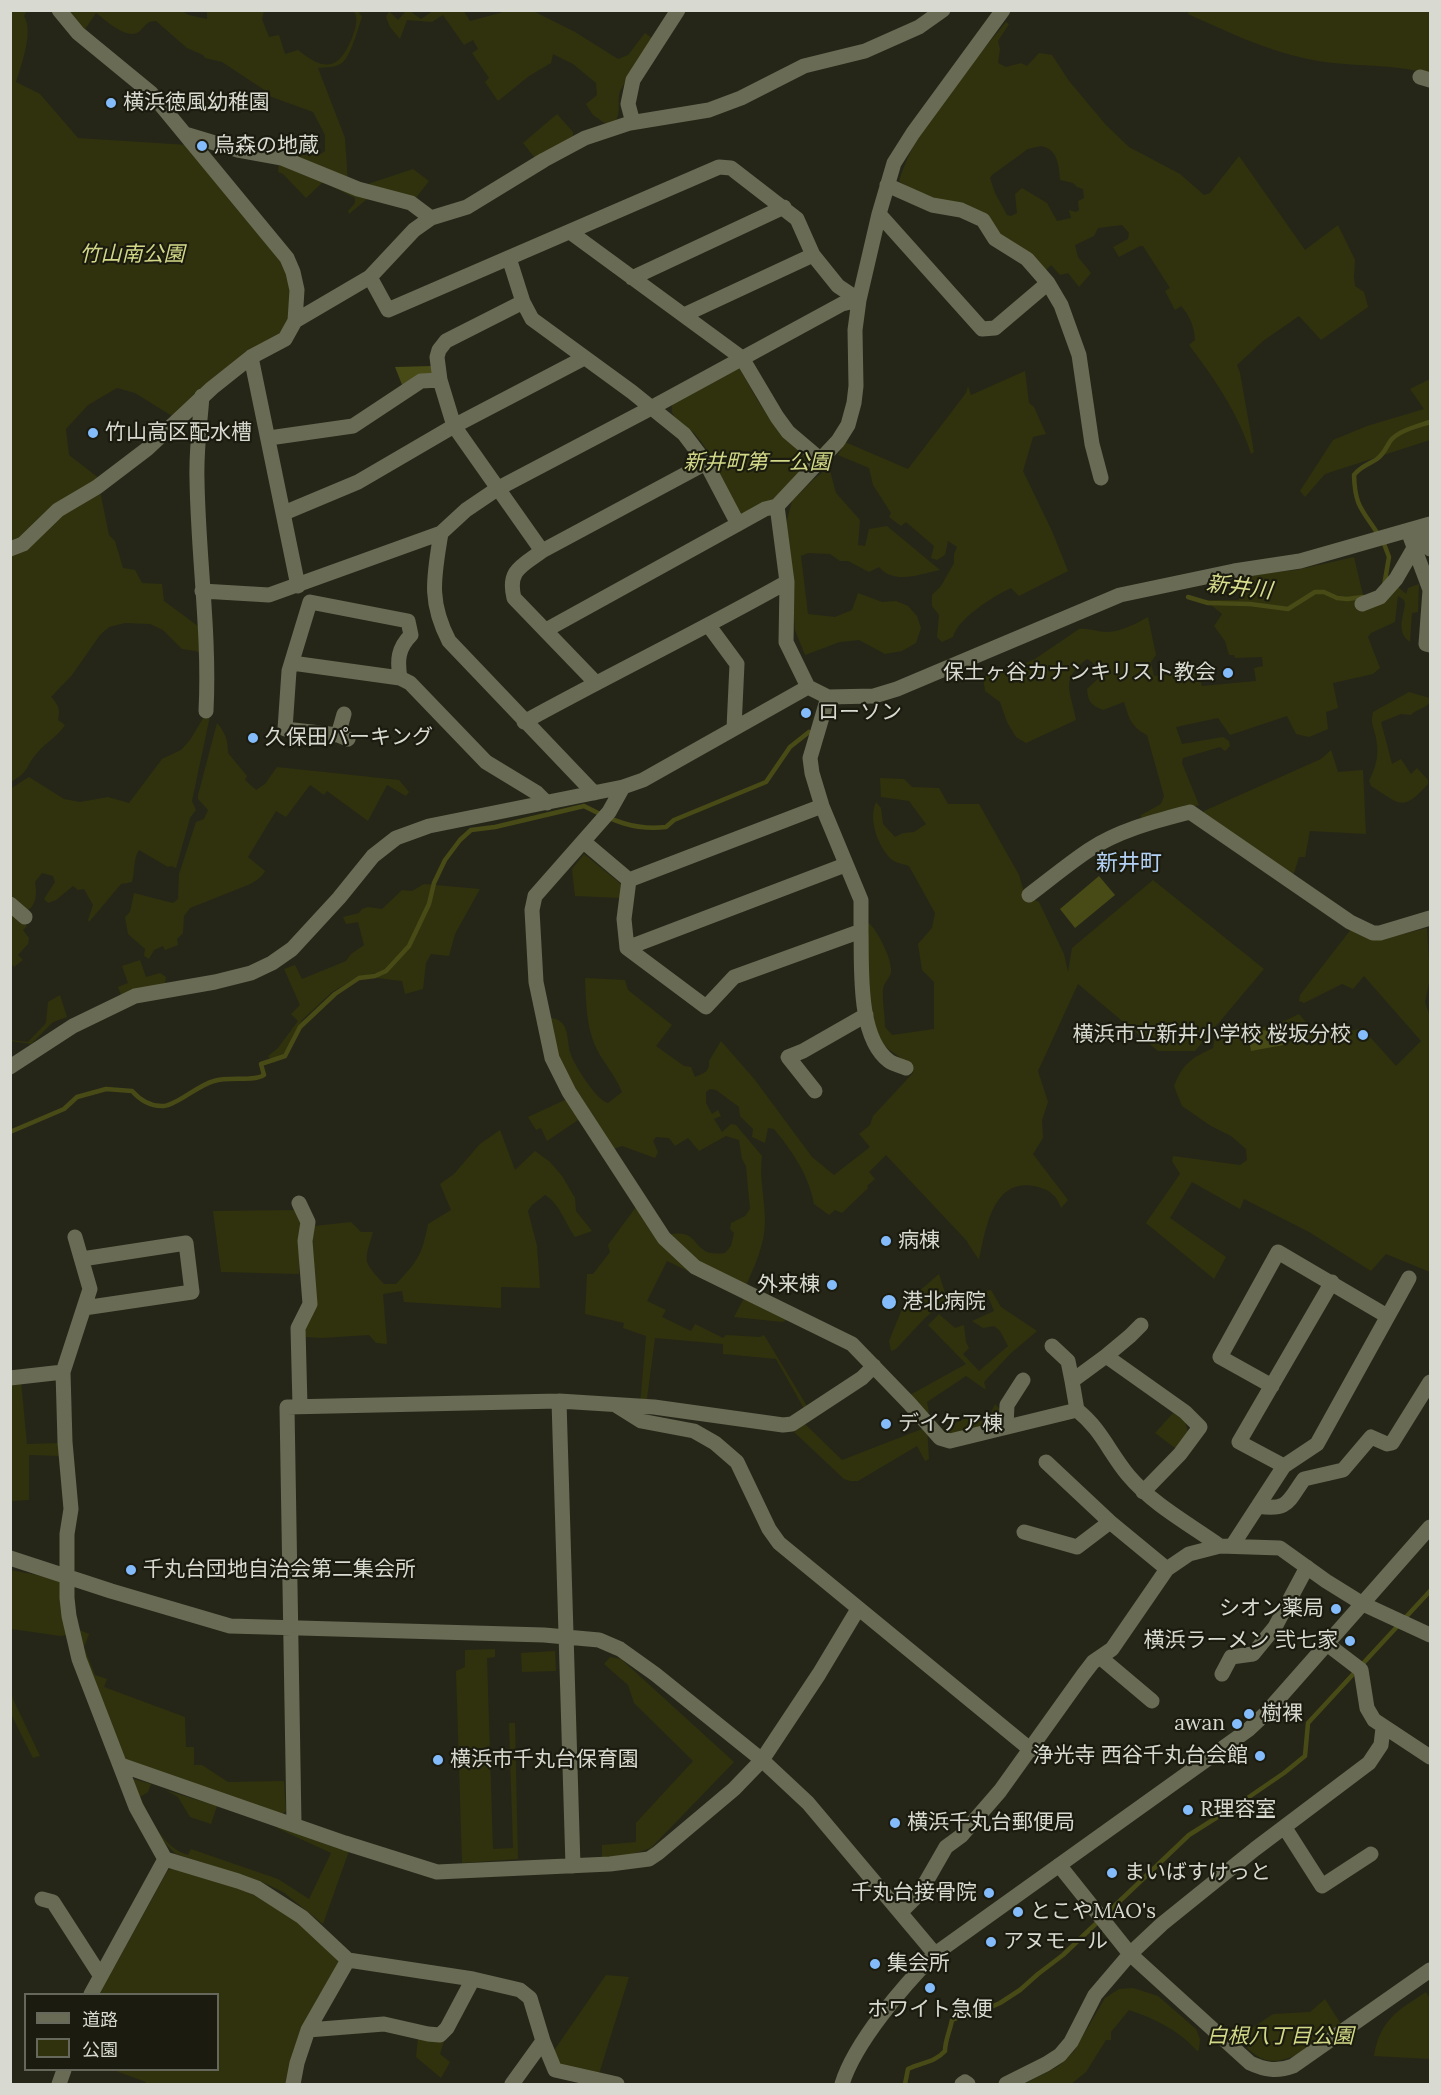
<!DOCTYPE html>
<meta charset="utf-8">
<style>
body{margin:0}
#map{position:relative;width:1441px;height:2095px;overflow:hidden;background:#252618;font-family:Lora,"Noto Sans JP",serif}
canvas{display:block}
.frame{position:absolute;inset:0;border:12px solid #d8d9d0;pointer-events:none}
.legend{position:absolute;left:24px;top:1993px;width:195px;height:78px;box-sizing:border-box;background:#1b1c0f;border:2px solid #67685c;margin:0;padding:8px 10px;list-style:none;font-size:18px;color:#d8d9d0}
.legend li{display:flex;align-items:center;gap:12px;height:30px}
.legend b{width:30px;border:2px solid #67685c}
</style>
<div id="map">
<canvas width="1441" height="2095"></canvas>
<div class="frame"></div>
<ul class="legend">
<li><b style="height:8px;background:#696b55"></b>道路</li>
<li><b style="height:16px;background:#30320d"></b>公園</li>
</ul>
</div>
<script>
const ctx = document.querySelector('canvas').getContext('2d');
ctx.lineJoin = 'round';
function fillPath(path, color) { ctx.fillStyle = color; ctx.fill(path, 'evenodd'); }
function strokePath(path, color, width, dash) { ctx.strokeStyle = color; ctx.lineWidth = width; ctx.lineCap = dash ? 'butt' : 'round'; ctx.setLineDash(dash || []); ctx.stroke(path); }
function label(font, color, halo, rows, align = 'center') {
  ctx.font = font + ' Lora,"Noto Sans JP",serif'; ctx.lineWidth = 4.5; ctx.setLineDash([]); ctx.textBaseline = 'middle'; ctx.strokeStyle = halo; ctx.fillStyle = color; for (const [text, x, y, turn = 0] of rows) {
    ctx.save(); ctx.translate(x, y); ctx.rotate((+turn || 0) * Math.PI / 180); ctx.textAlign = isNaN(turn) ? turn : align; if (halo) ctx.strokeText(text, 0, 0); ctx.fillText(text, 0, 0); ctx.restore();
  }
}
fillPath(new Path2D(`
 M27,10L24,16C34,32 21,65 16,82L40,94L78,138L188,145L245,211L290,274L293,322L282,339L172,416L135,393L117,388L88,405L66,429L69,455L100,479V491L109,535L115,541L123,568L135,570L142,583L162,584L164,601L202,629L200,653L196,651L182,649L163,630L150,624L125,623L109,627L100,635L72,675L51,697C59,705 60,709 58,720L65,725C57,737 46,742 37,753C24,768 31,770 11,782L10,11Z
 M463,10L470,21L507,11H533L575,32L618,59L628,55L645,33L652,38L620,91C616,104 624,119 609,126L593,115L586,104L597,95L596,83L573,64L553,54L551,63L529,76L498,101L485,82L489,78L472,53L478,49L473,40L464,45L443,15L432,22L407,20L400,39L390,27L386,17L389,11L398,20L406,11H410L421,19L433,11Z
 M1189,10L1430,11V74C1420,72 1410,69 1399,68C1369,64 1338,66 1308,59C1265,50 1228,32 1188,14Z
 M66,11H182L189,15L207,19V11H264L262,19L269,37L279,35L285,54L298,50C325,72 339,70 352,38C355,29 359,20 354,11H362L359,13L362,17C358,28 351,56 342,63C335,68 326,67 318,68L345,138L348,183L290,158L292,148L321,154L325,151V135L313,112L269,96V93L222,62L205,58L203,55L187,48L156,21C147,21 146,25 140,31C128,42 106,20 96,13L83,32Z
 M1006,22L1009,24L998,41L1000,49L998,63L1006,67L1021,63L1027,66L1039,53L1052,55L1069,81L1106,125L1129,147L1180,174L1204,195L1210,193L1239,156L1305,250L1338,225L1355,260L1354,277L1355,286L1364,292L1368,307L1321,340L1299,316L1263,341L1237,365L1240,373L1254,452L1251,454C1239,414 1214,378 1189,345L1195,340C1194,326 1190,316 1181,306L1175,310L1165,291L1170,288L1143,246H1140L1119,257L1113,247L1128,239L1129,233L1122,225L1098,228L1094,236L1075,245L1078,257L1091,273L1079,287L1068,273L1060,275L1051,265L1044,272L998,237L985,218L932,203L899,181C918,120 966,71 1006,22ZM1041,146C1058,149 1059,166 1060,180L1073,183L1077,187L1083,189L1084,198L1078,201L1079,210L1076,212L1069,210L1071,218L1057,221L1047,203L1022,188L1015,194L1017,213L1011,216L1007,215L995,193L990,178L992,175L1028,149Z
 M557,114L573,132V138L535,158L523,143Z
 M279,160L408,206L367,199L349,214L348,211L355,203V198L323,182L306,198L283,174L278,172Z
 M413,169L429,181L412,203L359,187Z
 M739,367L756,398L777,429L812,459L777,501L737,515C725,488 715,457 695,434C687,425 666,418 673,403Z
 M1025,371L1029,403L1034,407L1046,434L1033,437L1023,471L1052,531L1068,571L1019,596L1011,588C994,596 958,618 953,637L942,642L937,637L939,615L932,606V595L941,586L954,563V554L957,547L948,541L945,555L937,560L931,558L934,546L906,522L901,526L889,517L891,513L873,485L869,468L838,455L845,442L908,469L966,393L968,386L971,395Z
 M1430,379V440L1325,474L1305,497L1300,491L1333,440L1367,426L1424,409L1410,389Z
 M829,467L836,493L860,520L858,545L865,546L869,529L887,526L940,570C920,574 894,585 879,567L869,572L848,561H840L830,554L808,553L801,556L808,614L835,617L852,610L858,593L882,602L896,601L908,606L917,616L921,628L916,643L902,651L885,654L859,640L840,642L805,655L795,630L786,524L792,501L814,479Z
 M1354,557L1363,595L1357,596L1360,605L1395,584L1406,594L1408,588L1419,584L1418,612L1412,613L1410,642C1396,632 1403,619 1405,604L1404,600L1398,596L1395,622L1371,633L1368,637L1380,668L1373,674L1333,683L1338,708L1326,712L1328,729L1309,737L1296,734L1287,716L1230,735L1218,718L1176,727L1182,744L1223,737L1229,741L1230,746L1225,751L1220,747L1183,758L1182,763L1199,805L1141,820V815L1161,804L1164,796L1147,735C1131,727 1129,718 1124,702L1103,710C1091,705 1088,702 1087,689L1100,677C1100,669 1093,662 1087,659C1059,680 1071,691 1076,720L1026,743L1016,737L1007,722L1000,702L985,691L983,677L1015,668L1035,659L1079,629C1089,628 1097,632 1107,632C1121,632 1137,623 1148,617L1156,655L1151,662L1154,676L1197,670L1202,686L1256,681L1254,668L1263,666L1262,657L1235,658L1234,655H1229L1225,641L1214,626L1222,614L1205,600H1239L1238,576L1296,570Z
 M1409,692L1430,698C1431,708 1417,708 1411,715L1401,714L1381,722L1392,764L1401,759L1411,774L1417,768L1428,780V784C1402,813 1400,804 1371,786L1369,781C1378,763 1380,750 1374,730C1372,722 1371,721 1373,712Z
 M208,710L210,716L192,801L196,810L190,818L176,868L171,866L168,867L139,850C133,858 135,872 132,882L121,884L89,922L88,920L93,905L84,889L78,890L73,886L56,900L48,903L44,899L55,882L53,876L42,873L35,882C37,892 37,905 27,911L11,899L10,789L29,777L64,799L80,802L108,797L129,803L162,759L181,750L190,740Z
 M217,723C225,732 228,740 228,753L247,776L245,780L256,790L265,784L277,767L399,780L409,792L406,796L387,785L368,821L327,791L324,795L310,785L286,817L276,811L248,857L265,871C261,878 255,882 248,885L190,908L184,916L183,933L177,939L178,945L165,950L163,946L154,950L149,959L144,956L145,949L128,934L125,917L130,912L134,893L173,903L178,899L179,874L196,822L204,819L208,810L198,799V795Z
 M1331,750L1338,772L1363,770L1366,834L1310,831L1305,857H1299L1293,876L1204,813V811L1321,759Z
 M880,778L904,779L912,787L939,788L948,804H979L1019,875L1025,895L1039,902L1064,954L1068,972L1072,948L1153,880L1264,969L1195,1051H1158L1078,984L1038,1071L1048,1102L1042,1120L1043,1138L1033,1154L1068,1200L1061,1208C1057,1196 1050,1190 1038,1187C993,1175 986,1228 979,1260L966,1240L886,1155L869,1172L875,1179L867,1186L868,1188L842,1213L835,1210L829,1215L814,1204C809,1175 792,1151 774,1129L768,1128L765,1143L752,1137L753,1129L740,1116L739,1107L716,1090L710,1089L706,1092V1103L712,1114L718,1110L721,1116L714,1119L722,1132L731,1124L736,1125L762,1156C759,1178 765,1199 765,1221C765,1245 754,1267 745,1288L697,1265L669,1239L672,1234C703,1230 690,1258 725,1253L731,1246L734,1233L730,1229L731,1223L745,1216L750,1209L746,1166L742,1159L739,1140L726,1136L699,1151L688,1138L675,1146L669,1138L656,1137L653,1141L658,1152L655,1158L622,1146L614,1149L569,1080L556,1049L549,1018C554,1018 558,1019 562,1023C569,1030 567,1045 571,1055C575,1066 597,1101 608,1103L622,1092C615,1074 600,1059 594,1043C586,1023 586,999 585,978L625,980L628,990L672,1025L656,1046L684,1066L691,1067L695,1077C704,1073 710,1072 709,1061L721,1041L755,1080L812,1157L834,1175L870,1147L859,1134L870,1125L873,1116L913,1073C911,1070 908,1064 905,1062C896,1053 889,1052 881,1041C860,1010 867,957 867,922C876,926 893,961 891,972C890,978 884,982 883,989C882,1001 885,1015 885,1027L892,1035L934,1029V982L922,970L918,944L932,928L935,913L909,866C904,864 895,863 891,859C878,846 868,820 876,802L881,808L883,824L895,837L903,833L914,832L926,824L909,801L881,797Z
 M584,854L621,884L620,898L575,896L572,869Z
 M424,884L480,889L455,934L449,956L431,954L426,963L423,989L405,994L402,981L377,978V973L357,977L332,992L302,1020L283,1055L274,1063L268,1056L278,1048L298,1021L291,1014L300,1005L284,969L295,965L302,979L346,961L351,954L364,945L358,922L346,924L343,917L359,913L362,909L368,907L382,909L402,890L412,891Z
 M11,909L27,926L23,930L29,938L28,944L18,955L23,960L14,967L11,963Z
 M1352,928L1395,936L1427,928L1430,978L1425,1002L1430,1017V1272L1386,1254L1371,1271L1309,1232L1244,1199L1240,1209L1192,1182L1170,1218L1226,1257L1214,1279L1146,1223L1180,1174L1172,1161L1173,1156L1240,1165L1247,1160L1246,1149L1231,1136L1211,1126L1182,1106L1174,1086C1183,1063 1192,1058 1213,1048L1216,1031L1243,1022L1249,1030L1278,1024L1299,1014L1309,1026L1318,1031L1323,1038L1362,1028L1396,1066L1421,1041L1364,976L1353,989L1342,984L1304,1003L1299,1001L1300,995Z
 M140,960L146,977L160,973L166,977L165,983L121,995L118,987L128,983L122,966Z
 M60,995L67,1017L53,1022L31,1044L11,1041V1040L28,1042L46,1023L48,1002Z
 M569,1098L581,1118L547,1141L541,1128L536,1130L528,1117Z
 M500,1130L515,1170L535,1151L550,1162L562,1176L575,1198L576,1211L592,1231L575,1237C565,1223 560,1204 545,1195L532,1205L528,1211L537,1246L540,1288L501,1287V1308L404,1302L402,1291L383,1294L387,1344L376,1343L369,1335L321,1338L306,1337L304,1330L314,1226L351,1222L361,1232H373C364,1263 362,1260 384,1284H396C418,1261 422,1255 428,1224L451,1210L440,1184L454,1174L480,1144Z
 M636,1207L690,1272L667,1261L647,1301L666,1310L662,1317L691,1331L695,1324L723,1338L726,1335L760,1337L764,1335L810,1411L807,1414L776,1359L723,1354V1344L655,1338L646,1406L640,1405L646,1336L623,1328L624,1323L585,1314L587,1274H593L610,1252L608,1245Z
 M298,1210L301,1221L299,1274L221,1272L213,1211Z
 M939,1274L947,1299L924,1319L896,1349L891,1351L889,1341L904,1304Z
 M991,1290L1001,1307L1037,1331L1010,1354L984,1382L986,1390L966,1376L927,1402L929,1412L927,1415L908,1396L966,1364L928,1325L939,1314L955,1328L964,1325L966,1342L969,1348L963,1354L979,1371L1008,1346L1000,1331L994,1326L983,1328L972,1321L994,1311L986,1291Z
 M744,1298L789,1318L783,1322L734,1317Z
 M21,1381L27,1444L59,1443L60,1456L29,1455V1500L11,1501L10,1382Z
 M995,1404L1000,1409L995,1423L949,1437L934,1425L936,1422L942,1430L973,1414L980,1421L988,1419Z
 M1173,1413L1185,1421L1188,1433L1175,1448L1155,1433Z
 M805,1424L842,1460L927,1427L929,1459L925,1461L917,1446L858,1481H850L844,1479L794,1432Z
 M11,1570L63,1580L68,1635L60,1636L11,1629Z
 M75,1628L89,1634L84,1647L95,1675L107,1679L104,1687L185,1717L186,1747H194V1765H202L228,1782L284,1781L286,1811L281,1815L124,1761Z
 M495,1649V1657L487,1658L493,1849L513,1848L509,1723H515L518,1859L462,1863L456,1671L465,1667V1650Z
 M555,1651L556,1671L522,1672L521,1653Z
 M610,1657L621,1659L734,1762L651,1848L627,1856L602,1858V1845L636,1842V1823L693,1761L634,1703L628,1685L604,1664Z
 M11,1691L13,1699L40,1756L33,1758L11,1714Z
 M130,1778L151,1784L148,1792L140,1797C152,1820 162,1847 188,1855L191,1849L278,1879L309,1899L331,1853L277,1828L280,1824L349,1851L323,1924L283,1892L262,1882L176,1854C153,1835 143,1804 130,1778Z
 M165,1790L217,1806L211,1824L190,1817L178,1797Z
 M176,1868L232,1885L284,1909L340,1959L295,2050L288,2084H146V2082L113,2070H218V1994H102L100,1992L108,1970L115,1966L168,1870Z
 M606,1975L629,1977L599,2074L557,2066L553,2052Z
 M1133,1988L1158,1996L1196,2029L1200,2039L1199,2050L1197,2051C1179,2030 1155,2019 1129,2010L1111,2032V2040H1106L1086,2072L1071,2084H1024L1057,2067L1074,2051L1105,1998L1119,1989Z
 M1426,1992L1430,1998V2059L1374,2056C1380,2020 1397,2011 1426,1992Z
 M1325,1999L1341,2024C1321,2038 1289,2069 1263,2059C1253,2055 1245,2045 1237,2038L1273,2014L1310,2012Z
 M418,2037L444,2041L440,2054L450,2062L441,2078L416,2057Z`), '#30320d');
fillPath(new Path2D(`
 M433,366L434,373L403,387L395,367Z
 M1099,876L1115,895L1075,928L1060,909Z
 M1280,1028L1283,1045L1251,1051L1248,1033Z`), '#484b16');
strokePath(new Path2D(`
 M1378,534C1362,509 1355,507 1354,475C1361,466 1368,465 1377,459C1385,453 1386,447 1391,440C1400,430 1418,426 1430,422
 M1383,541L1389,557L1384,586
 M1188,597L1208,603L1250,604L1288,609L1315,592H1324L1337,598L1347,599L1363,597
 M10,1132L64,1109L77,1097L106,1089L132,1091C141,1101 151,1107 164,1106C177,1105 198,1085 214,1081C229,1076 254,1082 264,1075L261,1064L285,1056L300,1027L335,994L359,978L375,976L386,971L409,946L429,904L434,883L445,860L460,840L471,830L495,827L584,806C611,820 635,831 666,827L674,820L766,782L790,747L809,732
 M905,2084L908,2069C922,2062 934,2063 945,2051C945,2040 950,2031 952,2020L960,2017H969L1000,2003L1020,1990L1038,1974L1063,1955L1189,1835L1246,1799L1284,1773L1305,1756L1308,1723L1430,1591`), '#484b16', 4.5);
strokePath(new Path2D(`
 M1003,10L913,133L894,163L879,214L859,300L855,330L856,386L854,403L848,425L838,441L777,506L787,582L786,642L808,687L828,697L874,696L897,689L1120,595L1234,571L1300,561L1430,524
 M1420,77L1430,80
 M630,123L632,119L628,104L633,80L678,10
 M185,134L238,150L282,158L358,189L411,203L431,218
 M887,185L932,205L961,210L983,220L995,239L1027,259L1048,283L1061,305L1079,355L1092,444L1101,478
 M879,214L982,329L995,328L1048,283
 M570,232L742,358L777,417L788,432L821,460
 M509,258L523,302L532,319L632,392L684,434L706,463L738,524L765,509L777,506
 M370,277L388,310L719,167L731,168L797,219L813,255L838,286L859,300
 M632,278L784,207
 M523,302L446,341L439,350L437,357L440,380L454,426L542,551
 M684,315L813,255
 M295,321L370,277L414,230L431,218L467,207L544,160L585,138L630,123L709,110L741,98L804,66L865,51L919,27L943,10
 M251,357L298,586
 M202,396C200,424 196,451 197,479C198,556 210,634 206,711
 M269,438L353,426L421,381L440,380
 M284,513L358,482L454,426L584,358
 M1422,527L1430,549
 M1408,531L1430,590L1426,644L1430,645
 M441,533C434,577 428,600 449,641L594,793
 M10,549L23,544L58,510L97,487L147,449L212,388L251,357L285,339L295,321L297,290L293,272L287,258L151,93L78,33L59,10
 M202,591L269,595L441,533L466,510L497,489L651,408L842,304L859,300
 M1362,604L1380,597L1396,579L1414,548
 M709,626L737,664L734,728
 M546,630L738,524
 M292,663L400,678L410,683L486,762L537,793L547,803
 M596,683L514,598C507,570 522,566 542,551L706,463
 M524,722C611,674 700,631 787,582
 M338,735L344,714
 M348,739L338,735L285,729L289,671L310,602L408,621L411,635C398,648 397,660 400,678
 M623,787L609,812L535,896L532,910L536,982L552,1058L569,1092L664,1238L695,1267L852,1344L909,1403L940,1438L950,1441L1077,1410
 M584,842L629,880L624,919L627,948L706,1007L734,977L861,931V900L822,806L812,773L810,758L828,697
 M629,880L822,806
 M1029,895C1049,880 1068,864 1089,850C1119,830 1156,821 1190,812L1350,922L1373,933H1380L1430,918
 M10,904L25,917
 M861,931C862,967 857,1037 889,1061C893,1064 901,1066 906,1068
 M627,948L845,865
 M10,1067L73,1026L135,996L215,982L251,973L272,963L292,949L339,898L373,856L396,838L429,826L623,787L643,780L808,687
 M815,1091L788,1057L803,1051L866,1015
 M299,1203L308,1222L305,1241L310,1304L298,1328L300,1406
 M75,1237L90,1289L63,1372L65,1442L71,1509L67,1534V1598L69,1616L79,1659L136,1807L165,1859L238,1881L257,1888L302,1917L348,1960L473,1979L520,1990L530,1998L543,2041L512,2084
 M82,1259L186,1243L192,1292L84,1308
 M1052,1346L1068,1361L1072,1381
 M1106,1356L1130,1336L1141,1325
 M10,1378L63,1372
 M1272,1386L1220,1357L1278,1252L1387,1316
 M559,1401L573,1866
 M617,1406L641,1421L694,1431L715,1443L737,1462L769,1529L779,1543L1031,1750
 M1006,1427L1007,1405L1023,1380
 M1046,1462L1110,1522L1167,1569
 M1284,1466L1239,1442L1332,1282
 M1143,1492L1180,1454L1200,1427L1185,1412L1106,1356L1072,1381L1077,1410C1101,1429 1109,1452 1128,1475C1152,1504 1189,1524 1220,1546
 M1258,1506C1289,1511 1288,1501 1304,1479L1343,1470L1371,1437L1387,1444L1392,1443L1430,1382
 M1024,1532L1077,1547L1110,1522
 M1232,1546L1284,1466L1317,1444L1409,1278
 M10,1558L111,1591L230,1626L544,1635L599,1640L620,1649L655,1674L762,1760L808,1803L935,1954
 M1327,1644L1361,1670L1367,1708L1374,1720L1430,1757
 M1101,1658L1152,1701
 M1222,1674L1231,1657L1253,1654L1275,1627L1307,1567
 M121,1765L345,1843L437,1872L610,1864L649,1859L658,1853L734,1789L762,1760L819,1674L858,1609
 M294,1824L287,1407L559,1401L654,1407L783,1425L792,1424L862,1378L874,1366
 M1285,1828L1322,1886L1371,1854
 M1059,1865L1130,1954L1250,2063C1265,2070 1277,2072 1293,2066L1430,1970
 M42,1899L53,1902L100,1975
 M901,1912L919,1894L946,1847L961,1836L1000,1791L1083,1675L1093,1662L1112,1649L1167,1569L1189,1554L1220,1546L1280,1548L1326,1581L1363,1604L1430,1635
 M91,1994L165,1859
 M308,2030L384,2024L428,2034L440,2035L447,2028L473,1979
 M543,2041L555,2070L617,2084
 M59,2084L64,2070
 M293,2084L297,2063L308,2030L348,1960
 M842,2084C855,2042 904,1985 935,1954L1248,1730L1265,1714L1430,1527
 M962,2084L965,2082L968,2084
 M1006,2084L1046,2064L1060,2055L1071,2042L1095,1995L1130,1954L1162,1924L1255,1849L1369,1763L1381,1745L1383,1728`), '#696b55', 15);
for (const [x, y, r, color] of [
 [111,103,6,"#84bcfb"],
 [202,146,6,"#84bcfb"],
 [93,433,6,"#84bcfb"],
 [1228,673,6,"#84bcfb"],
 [806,713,6,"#84bcfb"],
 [253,738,6,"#84bcfb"],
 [1363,1035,6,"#84bcfb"],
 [886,1241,6,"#84bcfb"],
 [832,1285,6,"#84bcfb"],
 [889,1302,8,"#84bcfb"],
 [886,1424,6,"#84bcfb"],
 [131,1570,6,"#84bcfb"],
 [1336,1609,6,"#84bcfb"],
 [1350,1641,6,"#84bcfb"],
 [1249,1714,6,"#84bcfb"],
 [1237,1724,6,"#84bcfb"],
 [1260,1756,6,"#84bcfb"],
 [438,1760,6,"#84bcfb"],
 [1188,1810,6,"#84bcfb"],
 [895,1823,6,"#84bcfb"],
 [1112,1873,6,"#84bcfb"],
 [989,1893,6,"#84bcfb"],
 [1018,1912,6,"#84bcfb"],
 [991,1942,6,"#84bcfb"],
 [875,1964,6,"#84bcfb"],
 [930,1988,6,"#84bcfb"]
]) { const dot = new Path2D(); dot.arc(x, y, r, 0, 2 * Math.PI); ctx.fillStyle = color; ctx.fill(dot); strokePath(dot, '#1b1c0f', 2); }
label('21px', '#d8d9d0', '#1b1c0f', [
 ["横浜徳風幼稚園",123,103],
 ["烏森の地蔵",214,146],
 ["竹山高区配水槽",105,433],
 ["保土ヶ谷カナンキリスト教会",1216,673,"right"],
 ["ローソン",818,713],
 ["久保田パーキング",265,738],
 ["横浜市立新井小学校 桜坂分校",1351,1035,"right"],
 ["病棟",898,1241],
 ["外来棟",820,1285,"right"],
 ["港北病院",902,1302],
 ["デイケア棟",898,1424],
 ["千丸台団地自治会第二集会所",143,1570],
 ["シオン薬局",1324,1609,"right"],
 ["横浜ラーメン 弐七家",1338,1641,"right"],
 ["樹裸",1261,1714],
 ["awan",1225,1724,"right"],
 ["浄光寺 西谷千丸台会館",1248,1756,"right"],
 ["横浜市千丸台保育園",450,1760],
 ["R理容室",1200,1810],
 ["横浜千丸台郵便局",907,1823],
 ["まいばすけっと",1124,1873],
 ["千丸台接骨院",977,1893,"right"],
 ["とこやMAO's",1030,1912],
 ["アヌモール",1003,1942],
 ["集会所",887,1964],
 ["ホワイト急便",930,2010,"center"]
], 'left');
label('italic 21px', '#d2d887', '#1b1c0f', [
 ["竹山南公園",132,255],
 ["新井町第一公園",757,463],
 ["白根八丁目公園",1280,2037]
]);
label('italic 22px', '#d9de8d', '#1b1c0f', [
 ["新井川",1239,588,7]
]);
label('22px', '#b3d1f5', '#1b1c0f', [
 ["新井町",1129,864]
]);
</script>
